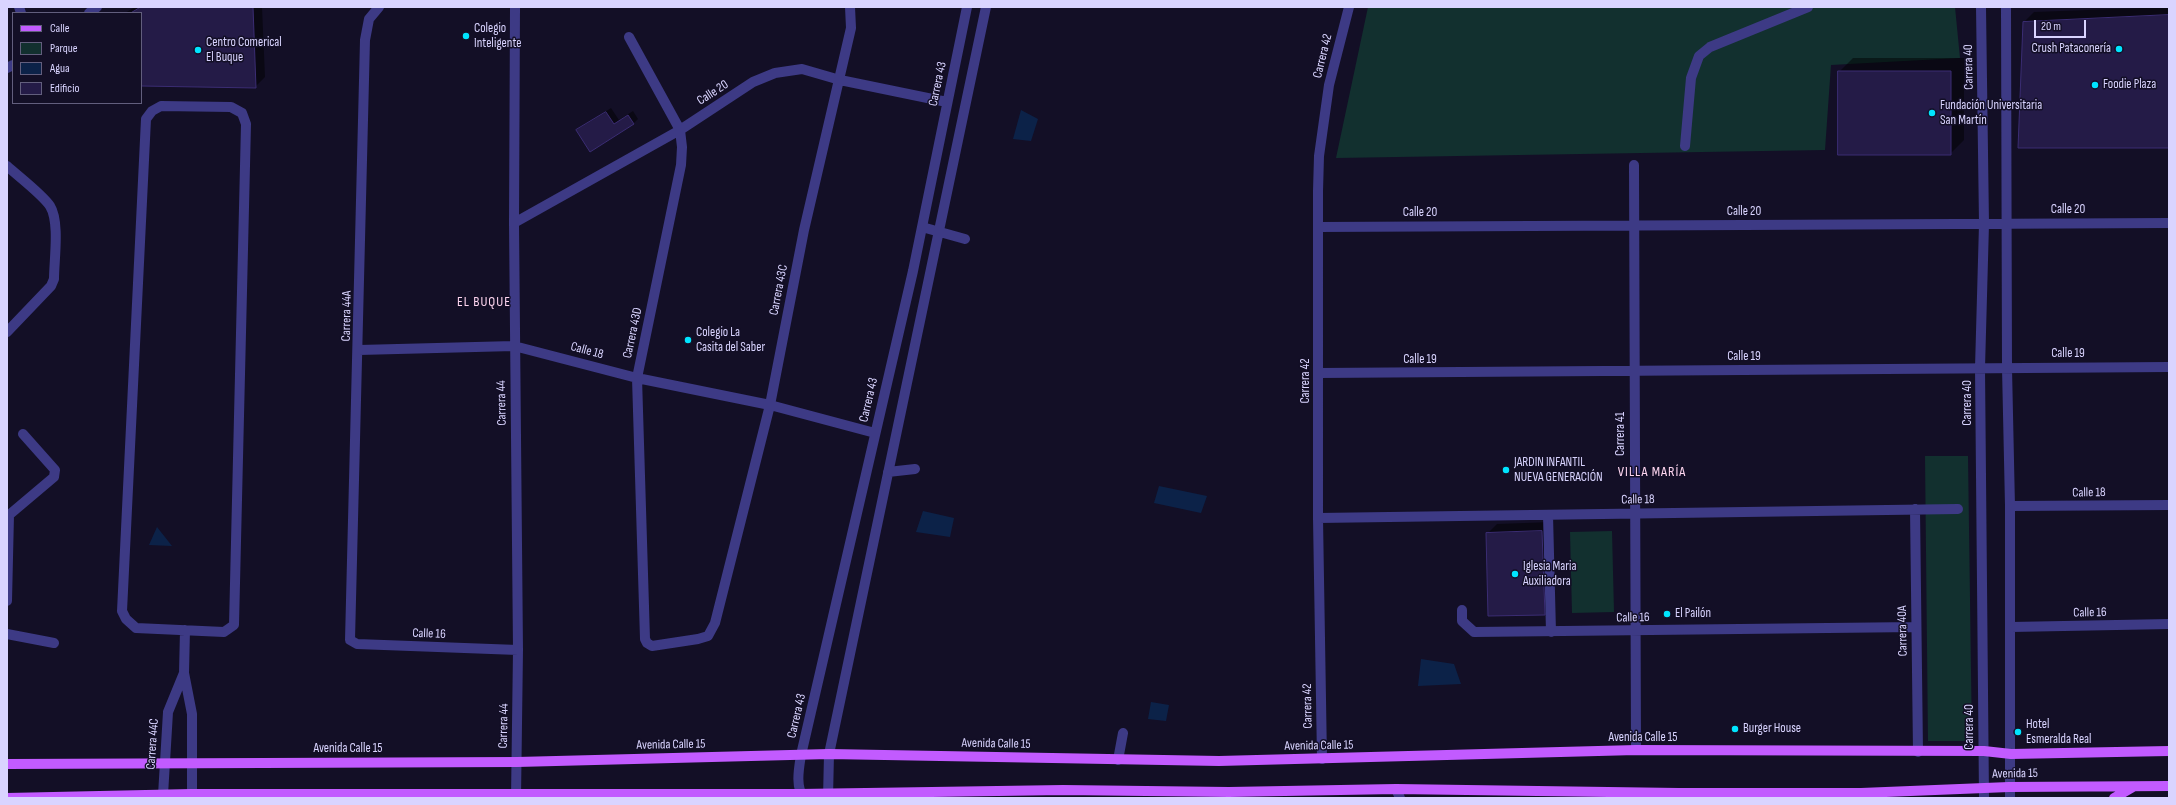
<!DOCTYPE html>
<meta charset="utf-8">
<style>
body{margin:0}
#map{position:relative;width:2176px;height:805px;overflow:hidden;background:#130f26;font-family:"Sofia Sans Condensed",sans-serif}
canvas{display:block}
.frame{position:absolute;inset:0;border:8px solid #d9d4ff;pointer-events:none}
.legend{position:absolute;left:12px;top:12px;width:130px;height:92px;box-sizing:border-box;background:#130f26;border:1px solid #625e7d;margin:0;padding:5px 7px;list-style:none;font-size:12px;color:#d9d4ff}
.legend li{display:flex;align-items:center;gap:8px;height:20px}
.legend b{width:20px;border:1px solid #625e7d}
.scale{position:absolute;left:2034px;top:20px;width:52px;height:18px;box-sizing:border-box;border:2px solid #d9d4ff;border-top:0;padding-left:5px;font-size:12px;line-height:14px;white-space:nowrap;color:#d9d4ff;-webkit-text-stroke:3px #130f26;paint-order:stroke}
</style>
<div id="map">
<canvas width="2176" height="805"></canvas>
<div class="frame"></div>
<ul class="legend">
<li><b style="height:5px;background:#c25bff"></b>Calle</li>
<li><b style="height:11px;background:#12302f"></b>Parque</li>
<li><b style="height:11px;background:#0c2248"></b>Agua</li>
<li><b style="height:11px;background:#241b47"></b>Edificio</li>
</ul>
<div class="scale">20 m</div>
</div>
<script>
const ctx = document.querySelector('canvas').getContext('2d');
ctx.lineJoin = 'round';
function fillPath(path, color) { ctx.fillStyle = color; ctx.fill(path, 'evenodd'); }
function strokePath(path, color, width, dash) { ctx.strokeStyle = color; ctx.lineWidth = width; ctx.lineCap = dash ? 'butt' : 'round'; ctx.setLineDash(dash || []); ctx.stroke(path); }
function label(font, color, halo, rows, align = 'center') {
  ctx.font = font + ' "Sofia Sans Condensed",sans-serif'; ctx.lineWidth = 3; ctx.setLineDash([]); ctx.textBaseline = 'middle'; ctx.strokeStyle = halo; ctx.fillStyle = color; for (const [text, x, y, turn = 0] of rows) {
    ctx.save(); ctx.translate(x, y); ctx.rotate((+turn || 0) * Math.PI / 180); ctx.textAlign = isNaN(turn) ? turn : align; if (halo) ctx.strokeText(text, 0, 0); ctx.fillText(text, 0, 0); ctx.restore();
  }
}
fillPath(new Path2D(`
 M1368,7H1955L1960,58L1831,65L1825,150L1336,158Z
 M1925,456H1968L1972,741H1928Z
 M1612,531L1614,612L1572,613L1570,532Z`), '#12302f');
fillPath(new Path2D(`
 M1021,110L1038,119L1031,141L1013,139Z
 M1159,486L1207,496L1201,513L1154,503Z
 M923,511L954,518L950,537L916,532Z
 M157,527L172,546L149,545Z
 M1421,659L1454,664L1461,684L1418,686Z
 M1151,702L1169,705L1166,721L1148,719Z`), '#0c2248');
fillPath(new Path2D(`
 M135,7H262L265,77L255,87L141,85V13H125Z
 M2169,7V147L2024,22L2034,12Z
 M1853,58H1964V140L1950,154L1839,72Z
 M611,108L619,120L633,111L638,119L633,124L578,130Z
 M1552,522L1554,604L1544,614L1487,534L1497,524Z`), '#0007');
const building = new Path2D(`
 M141,7H253L256,88L141,86V13H131Z
 M2169,15V148H2018L2023,22Z
 M1838,71H1951V155H1838Z
 M606,112L614,124L628,115L634,124L590,152L576,130Z
 M1542,531L1545,615L1488,616L1486,533Z`);
fillPath(building, '#241b47');
strokePath(building, '#3b2d73', 1);
strokePath(new Path2D(`
 M19,7L21,13
 M379,7L369,19L365,40L350,640L357,644L518,650
 M515,7L514,223L518,650L516,798
 M1981,7L1984,224L1980,368L1984,798
 M2006,7L2007,368L2010,506V798
 M89,13L97,7
 M629,37L680,130L682,147L681,165L637,378L645,639L647,643L652,646L698,639L708,636L715,623L770,405L804,230L851,28L850,7
 M7,68L13,65
 M161,106L231,107L242,113L246,124L234,625L224,632L136,628L126,619L122,611L146,119L152,111Z
 M1685,146L1691,78L1699,56L1710,47L1808,7
 M1634,165L1636,750
 M7,166C18,176 43,195 50,206C60,222 54,260 54,279L51,286L7,332
 M514,223L680,130L753,82L775,73L802,69L840,80L947,102
 M922,227L965,239
 M1318,227L2169,223
 M359,350L514,346L637,378L770,405L875,433
 M1319,373L2169,367
 M888,472L915,469
 M2010,506L2169,505
 M1915,509L1918,752
 M1548,515L1551,632
 M1318,518L1958,509
 M7,601L9,515L54,477L55,470L23,434
 M1462,610V621L1474,632L1916,627
 M2011,627L2169,624
 M185,630L184,673L192,714V794
 M7,634L54,643
 M1322,759L1318,518V191L1319,156L1329,85L1349,7
 M1118,760L1123,733
 M1396,789L1400,798
 M163,795L168,712L184,673
 M804,798C795,787 799,768 801,755L913,271L967,7
 M828,798L829,754L986,7`), '#3d3a85', 10);
strokePath(new Path2D(`
 M7,764L517,762L829,754L1219,761L1636,750L1984,751L2011,754L2169,751
 M7,798L192,794H800L1063,790L1229,792L1396,789L1679,793H1861L2009,787L2169,786
 M2114,798L2133,787`), '#c25bff', 10);
for (const [x, y, r, color] of [
 [466,36,4,"#00e5ff"],
 [2119,49,4,"#00e5ff"],
 [198,50,4,"#00e5ff"],
 [2095,85,4,"#00e5ff"],
 [1932,113,4,"#00e5ff"],
 [688,340,4,"#00e5ff"],
 [1506,470,4,"#00e5ff"],
 [1515,574,4,"#00e5ff"],
 [1667,614,4,"#00e5ff"],
 [1735,729,4,"#00e5ff"],
 [2018,732,4,"#00e5ff"]
]) { const dot = new Path2D(); dot.arc(x, y, r, 0, 2 * Math.PI); ctx.fillStyle = color; ctx.fill(dot); strokePath(dot, '#130f26', 1.5); }
label('13px', '#d9d4ff', '#130f26', [
 ["Colegio",474,29],
 ["Inteligente",474,44],
 ["Centro Comerical",206,43],
 ["El Buque",206,58],
 ["Crush Pataconería",2111,49,"right"],
 ["Foodie Plaza",2103,85],
 ["Fundación Universitaria",1940,106],
 ["San Martín",1940,121],
 ["Colegio La",696,333],
 ["Casita del Saber",696,348],
 ["JARDIN INFANTIL",1514,463],
 ["NUEVA GENERACIÓN",1514,478],
 ["Iglesia Maria",1523,567],
 ["Auxiliadora",1523,582],
 ["El Pailón",1675,614],
 ["Hotel",2026,725],
 ["Esmeralda Real",2026,740],
 ["Burger House",1743,729]
], 'left');
label('13px', '#d9d4ff', '#130f26', [
 ["Carrera 42",1323,56,-76],
 ["Carrera 40",1969,67,-91],
 ["Carrera 43",938,84,-78],
 ["Calle 20",713,93,-33],
 ["Calle 20",2068,210],
 ["Calle 20",1744,212],
 ["Calle 20",1420,213],
 ["Carrera 43C",779,290,-79],
 ["Carrera 44A",347,316,-89],
 ["Carrera 43D",633,333,-78],
 ["Calle 18",587,351,15],
 ["Calle 19",2068,354],
 ["Calle 19",1744,357],
 ["Calle 19",1420,360],
 ["Carrera 42",1306,381,-90],
 ["Carrera 43",869,400,-77],
 ["Carrera 44",502,403,-91],
 ["Carrera 40",1968,403,-90],
 ["Carrera 41",1621,434,-90],
 ["Calle 18",2089,493,-1],
 ["Calle 18",1638,500,-1],
 ["Calle 16",2090,613,-1],
 ["Calle 16",1633,618,-1],
 ["Carrera 40A",1903,631,-91],
 ["Calle 16",429,634,2],
 ["Carrera 42",1308,706,-91],
 ["Carrera 43",797,716,-77],
 ["Carrera 44",504,726,-89],
 ["Carrera 40",1970,727,-90],
 ["Avenida Calle 15",1643,738],
 ["Carrera 44C",153,744,-86],
 ["Avenida Calle 15",996,744,1],
 ["Avenida Calle 15",671,745,-1],
 ["Avenida Calle 15",1319,746,-1],
 ["Avenida Calle 15",348,749],
 ["Avenida 15",2015,774,-1]
]);
ctx.letterSpacing = '1px';
label('14px', '#ffd6f0', '#130f26', [
 ["EL BUQUE",484,302],
 ["VILLA MARÍA",1652,472]
]);
ctx.letterSpacing = '0px';
</script>
